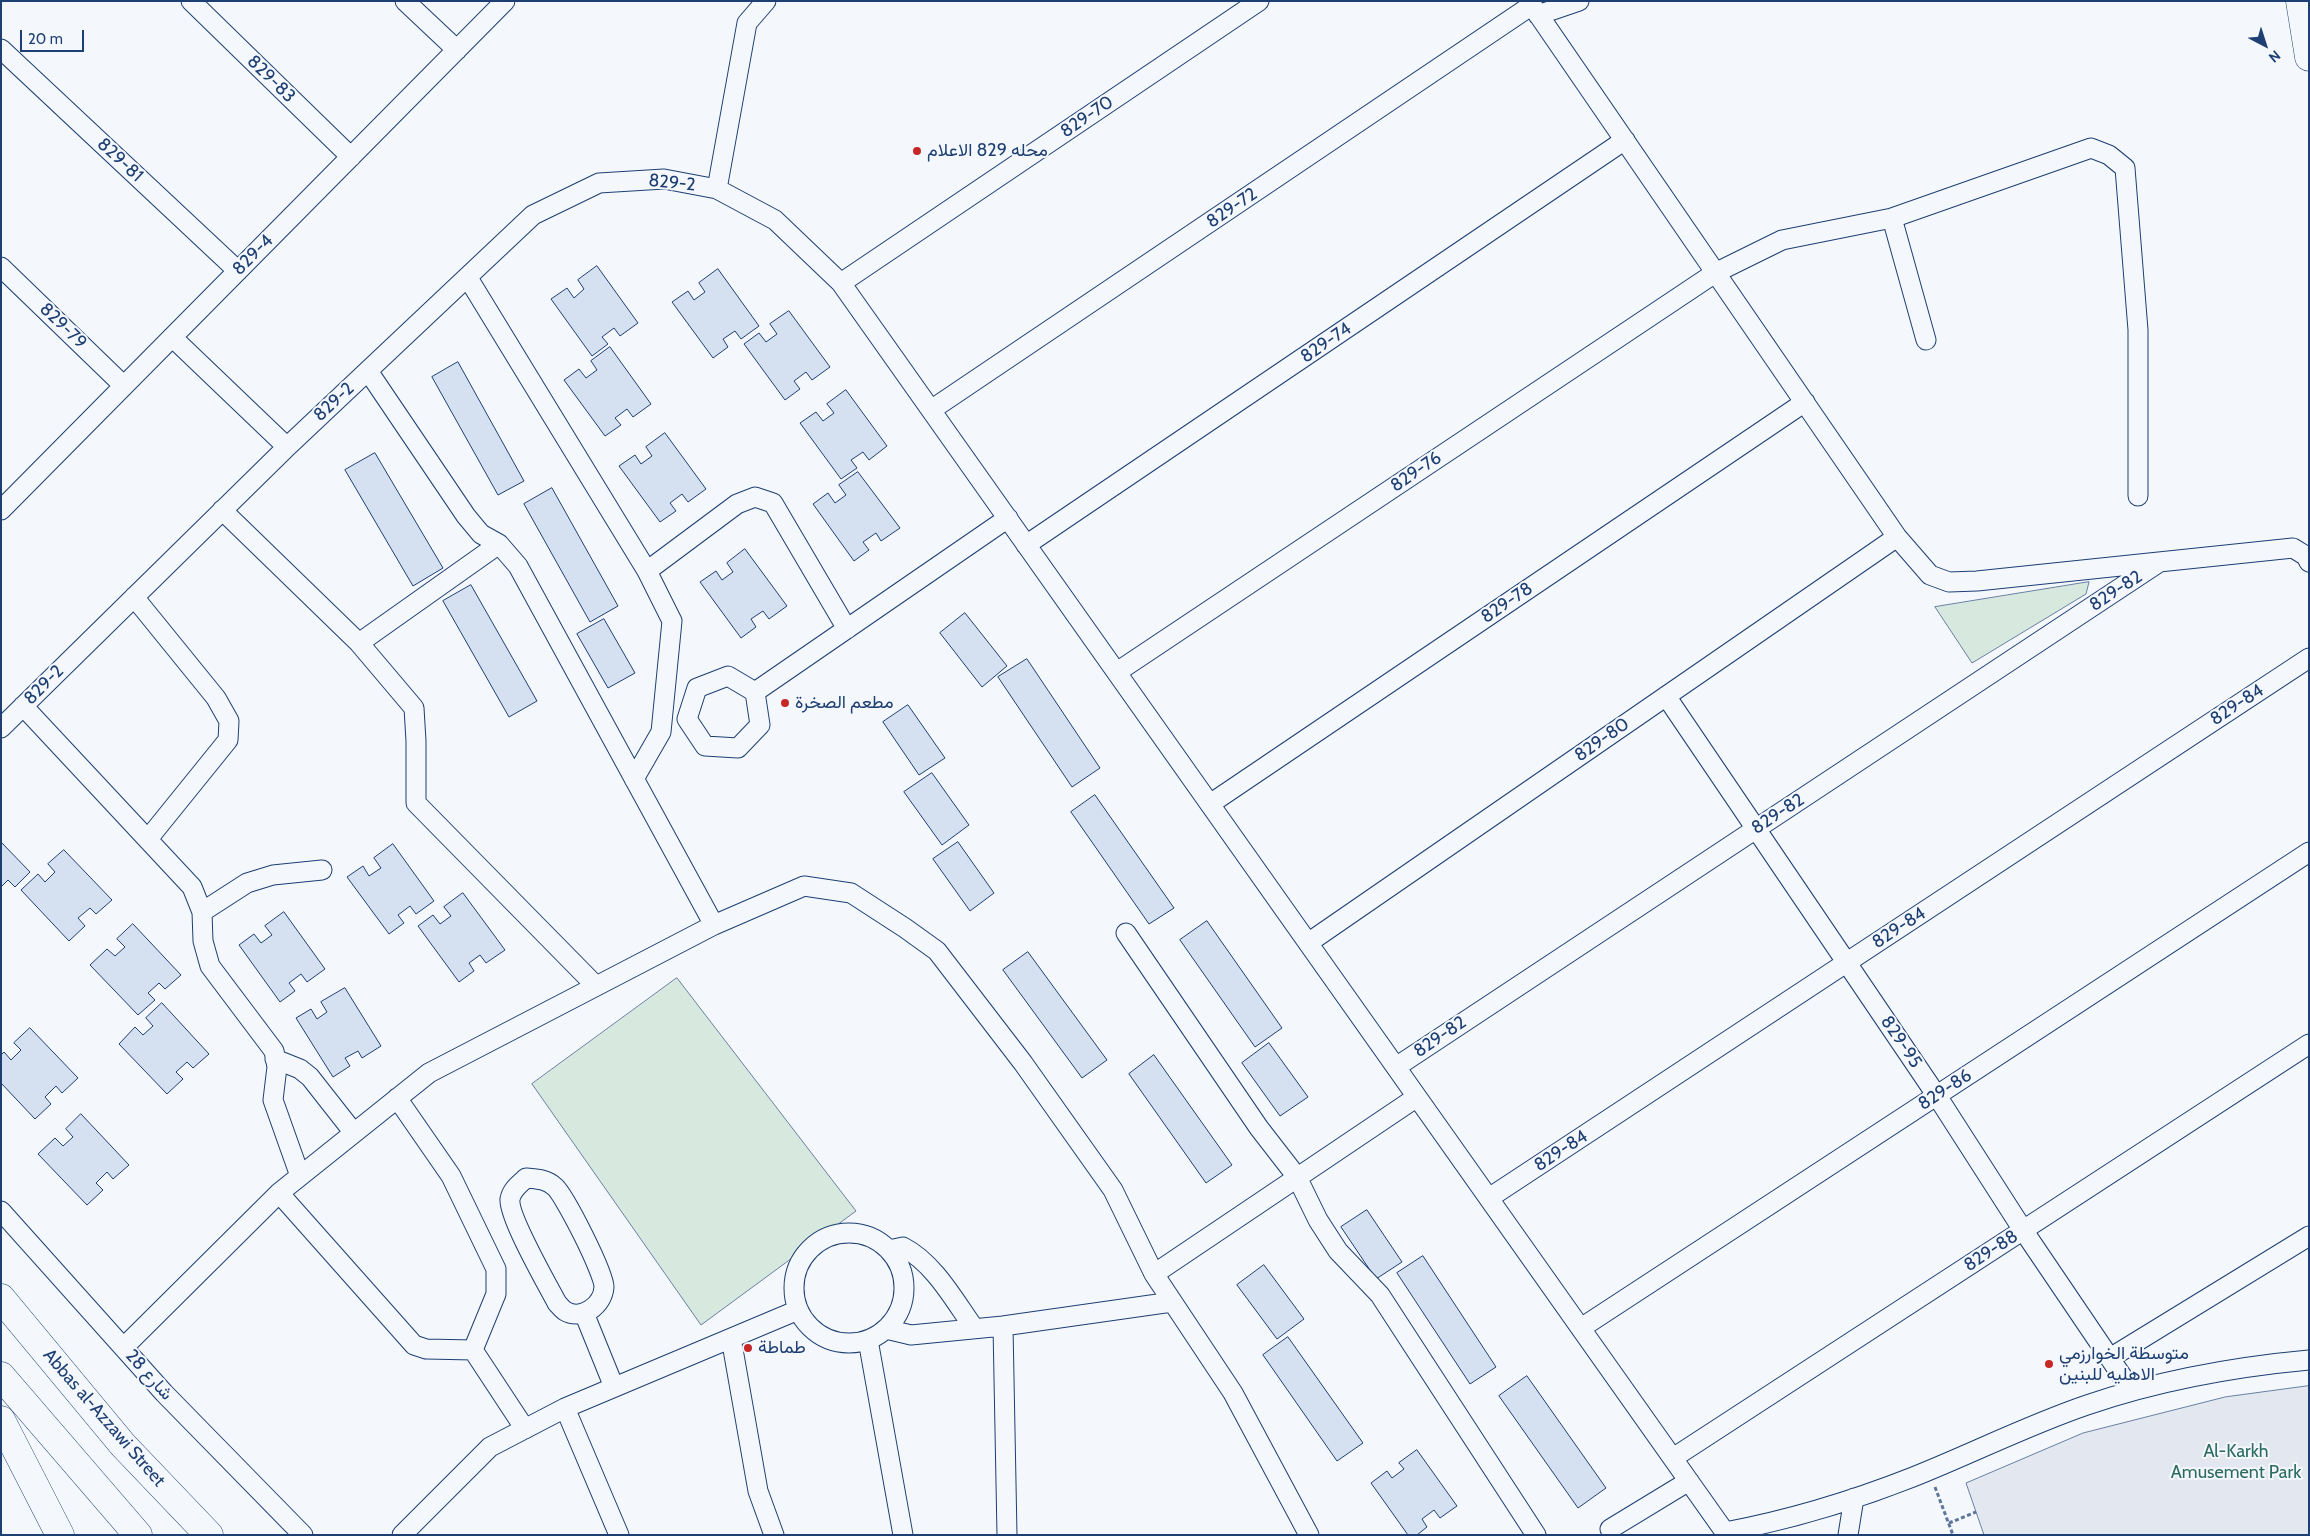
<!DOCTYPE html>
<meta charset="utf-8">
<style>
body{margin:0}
#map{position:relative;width:2310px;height:1536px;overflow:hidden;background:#f4f7fb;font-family:Cabin,sans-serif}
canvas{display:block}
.frame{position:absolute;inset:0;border:2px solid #1d3f73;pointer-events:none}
.north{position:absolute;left:2240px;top:20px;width:50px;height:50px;-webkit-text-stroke:4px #f4f7fb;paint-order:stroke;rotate:140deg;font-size:14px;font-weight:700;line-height:20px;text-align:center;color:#1d3f73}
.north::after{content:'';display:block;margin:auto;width:18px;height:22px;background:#1d3f73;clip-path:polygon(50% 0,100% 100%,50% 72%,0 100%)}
.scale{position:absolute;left:20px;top:30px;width:64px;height:22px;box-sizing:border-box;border:2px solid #1d3f73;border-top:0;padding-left:6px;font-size:15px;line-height:18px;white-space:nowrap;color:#1d3f73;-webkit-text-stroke:4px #f4f7fb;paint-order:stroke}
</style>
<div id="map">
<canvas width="2310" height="1536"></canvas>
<div class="frame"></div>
<div class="north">N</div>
<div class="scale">20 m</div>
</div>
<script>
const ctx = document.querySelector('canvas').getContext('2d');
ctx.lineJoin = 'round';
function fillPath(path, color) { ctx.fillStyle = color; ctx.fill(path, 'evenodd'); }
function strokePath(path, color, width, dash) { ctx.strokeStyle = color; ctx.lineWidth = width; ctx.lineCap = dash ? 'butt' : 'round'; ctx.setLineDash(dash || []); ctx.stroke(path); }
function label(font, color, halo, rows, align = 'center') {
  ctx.font = font + ' Cabin,Vazirmatn,sans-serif'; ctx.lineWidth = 4; ctx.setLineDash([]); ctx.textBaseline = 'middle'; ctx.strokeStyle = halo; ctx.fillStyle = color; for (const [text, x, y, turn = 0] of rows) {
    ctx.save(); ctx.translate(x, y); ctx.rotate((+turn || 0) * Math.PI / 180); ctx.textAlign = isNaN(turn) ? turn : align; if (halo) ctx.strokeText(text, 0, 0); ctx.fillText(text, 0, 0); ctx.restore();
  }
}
const green = new Path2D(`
 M2089,582L2086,594L1972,663L1935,607Z
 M677,978L856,1211L701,1325L532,1084Z`);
fillPath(green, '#d7e8df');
strokePath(green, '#687fa3', 1);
const parking = new Path2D(`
 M2309,1386V1535H1984L1966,1483L2083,1433L2225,1397Z`);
fillPath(parking, '#e3e8f0');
strokePath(parking, '#687fa3', 1);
const building = new Path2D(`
 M597,266L638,323L620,336L614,328L602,337L608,344L592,356L551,299L567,288L574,298L584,289L578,280Z
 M718,269L759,326L741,339L735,331L723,339L728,347L713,358L672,302L688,291L694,300L705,292L699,283Z
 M789,311L830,367L812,380L806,372L794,381L800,389L785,400L744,344L759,333L766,342L777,334L770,324Z
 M610,347L651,404L633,417L627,409L615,418L621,425L605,436L564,380L579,369L586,378L597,370L591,361Z
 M458,362L524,481L498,495L432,377Z
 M846,390L887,446L869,460L863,452L851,460L857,468L841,479L800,423L816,412L823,421L834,413L827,404Z
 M665,433L706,489L688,502L682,494L670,503L676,511L660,522L619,466L635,455L641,464L652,456L646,447Z
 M375,453L443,568L413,586L345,470Z
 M858,472L900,528L881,541L876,533L863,542L869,550L854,561L813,504L828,493L835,503L846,495L839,485Z
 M552,488L618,606L590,622L524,504Z
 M745,549L787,606L769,619L763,611L751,619L756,627L741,638L700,582L716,571L722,580L733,572L727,563Z
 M471,585L537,701L509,717L443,601Z
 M965,613L1007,666L982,687L940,633Z
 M604,619L635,673L608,688L577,634Z
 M1027,659L1100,768L1072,787L998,677Z
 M908,705L945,758L919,775L883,722Z
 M932,773L969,825L942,845L904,792Z
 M1095,795L1174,908L1149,924L1071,812Z
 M1,842L30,872L15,887L8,880L1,887Z
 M958,842L994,893L970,911L933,859Z
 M393,844L434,901L416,914L410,906L398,915L404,923L389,934L347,877L363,866L369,876L381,868L374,858Z
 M64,850L112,900L96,914L90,908L78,918L85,926L69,941L21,890L38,874L45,882L55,872L48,864Z
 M463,893L505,950L486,963L480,955L469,963L474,971L459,982L418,926L433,915L440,924L451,916L444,907Z
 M284,912L325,969L307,982L301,974L289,983L295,991L280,1002L239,945L254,934L261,943L272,935L265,926Z
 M1207,921L1282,1028L1255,1047L1180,940Z
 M133,924L181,975L165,989L159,983L148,993L155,1000L138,1015L90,965L107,949L115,956L125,947L117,939Z
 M1028,952L1107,1060L1082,1078L1003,970Z
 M345,988L381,1046L362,1058L358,1051L345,1058L350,1066L333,1077L296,1018L311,1009L317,1019L327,1012L321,1002Z
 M162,1003L209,1054L193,1068L187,1062L176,1072L183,1079L167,1094L119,1044L135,1027L143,1035L153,1026L146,1018Z
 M30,1028L78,1078L62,1093L56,1086L45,1097L51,1104L35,1119L1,1083V1055L4,1052L11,1060L21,1050L14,1043Z
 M1269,1043L1308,1097L1280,1116L1242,1063Z
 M1154,1055L1232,1165L1206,1183L1129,1074Z
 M81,1114L129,1165L113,1179L107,1172L96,1183L103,1190L87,1205L38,1154L55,1138L63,1146L73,1137L66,1129Z
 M1367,1210L1402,1262L1376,1279L1341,1227Z
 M1423,1256L1496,1367L1470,1384L1397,1273Z
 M1264,1265L1304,1319L1277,1339L1237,1285Z
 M1288,1337L1363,1443L1337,1461L1263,1355Z
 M1527,1376L1606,1488L1578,1508L1499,1396Z
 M1417,1450L1457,1506L1440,1518L1434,1510L1422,1519L1427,1527L1417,1535H1408L1371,1483L1387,1471L1392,1478L1404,1469L1399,1463Z`);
fillPath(building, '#d5e0f0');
strokePath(building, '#1d3f73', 1);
const minor = new Path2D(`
 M191,1L351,157
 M405,1L457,50
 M1529,1L1897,537L1930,575L1949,582L1977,581L2293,548L2306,556L2309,562
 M1538,15L1579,1
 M1,49L238,271
 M717,189L747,23L766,1
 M1892,218L1926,340
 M1,267L124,386
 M468,278L647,571L672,621L661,732L634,779
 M841,283L1259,1
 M172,337L287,447
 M368,371L466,516L481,534L499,544L518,566L714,925
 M931,410L1532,5
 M1,510L505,1
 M222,510L359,643L414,708L416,741V803L595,985
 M1026,545L1625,140
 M647,571L737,504L755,497L773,503L847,629
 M134,597L216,698L229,721L228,740L148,839
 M359,643L499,544
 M1117,672L1715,273L1782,240L1892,218L2091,148L2109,155L2125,168L2138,330V496
 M728,676L755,692L760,725L738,748L705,746L687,719L697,688Z
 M755,692L1008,518
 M1666,696L1937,1096L2023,1230L2132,1391
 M23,706L192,887L202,912L203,941L210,966L274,1051L277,1067L273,1100L300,1176
 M1,728L287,447L533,215L599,183L664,179L717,189L775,220L841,283L1727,1535
 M1210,804L1805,402
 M202,912L247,883L273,875L322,870
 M1126,933L1259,1128L1297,1177L1318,1220L1338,1251L1380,1295L1536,1535
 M1308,943L1897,537
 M275,1059L300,1069L310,1077L354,1133
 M1396,1067L2158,563
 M397,1098L451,1176L496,1269V1294L473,1350L525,1429
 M526,1178C537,1179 546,1179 555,1187C565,1196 604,1273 604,1287C603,1305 582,1321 565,1311C562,1309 559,1305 557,1303C547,1284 508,1216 510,1199C512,1189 519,1185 526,1178Z
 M279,1193L414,1345L426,1349L473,1350
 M1489,1198L2309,658
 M1,1211L164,1393L303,1535
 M794 1288a55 55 0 1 1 110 0a55 55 0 1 1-110 0Z
 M889,1250L903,1247C934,1263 954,1300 974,1328
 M1154,1274L1417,1097
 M584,1313L614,1387
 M1003,1326L1007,1535
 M1581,1328L2309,852
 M886,1329L911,1335L1003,1326L1172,1302
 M731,1338L758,1491L774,1535
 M868,1340L903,1535
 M124,1347L279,1193L429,1073L714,925L804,886L851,893L905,928L937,951L1023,1063L1113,1190L1154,1274L1233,1393L1309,1535
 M2110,1358L2309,1236
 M565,1408L619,1535
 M1673,1458L2309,1044
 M1610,1529L1689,1481
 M1725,1532C1789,1520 1852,1501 1913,1477C1971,1454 2028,1425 2087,1405C2160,1380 2233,1367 2309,1360
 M402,1535L490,1447L565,1408L798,1310
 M1848,1535L1854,1498`);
const primary = new Path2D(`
 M2300,1L2309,57
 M1,1298L123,1445L209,1535
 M1,1376L138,1535
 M1,1420L60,1535`);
strokePath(minor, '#1d3f73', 21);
strokePath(primary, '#1d3f73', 29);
strokePath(new Path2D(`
 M1935,1487L1953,1535
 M1949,1523L1976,1512`), '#5e769c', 3, [4, 2.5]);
strokePath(minor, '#f4f7fb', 19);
strokePath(primary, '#f4f7fb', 28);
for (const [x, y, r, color] of [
 [917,151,5,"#c62828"],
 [785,703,5,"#c62828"],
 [748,1348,5,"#c62828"],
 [2049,1364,5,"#c62828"]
]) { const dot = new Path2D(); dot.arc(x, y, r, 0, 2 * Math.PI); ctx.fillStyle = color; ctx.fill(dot); strokePath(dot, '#f4f7fb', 2); }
label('18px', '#1d3f73', '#f4f7fb', [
 ["829-83",271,79,44],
 ["829-70",1087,117,-34],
 ["829-81",120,160,43],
 ["829-2",672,183,6],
 ["829-72",1232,208,-34],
 ["829-4",253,255,-45],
 ["829-79",63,326,44],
 ["829-74",1326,343,-34],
 ["829-2",334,402,-43],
 ["829-76",1416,472,-34],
 ["829-82",2116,591,-33],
 ["829-78",1507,603,-34],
 ["829-2",44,685,-45],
 ["829-84",2237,705,-33],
 ["829-80",1602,740,-35],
 ["829-82",1778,814,-33],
 ["829-84",1899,928,-33],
 ["829-82",1440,1037,-34],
 ["829-95",1901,1042,56],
 ["829-86",1945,1090,-33],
 ["829-84",1561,1151,-33],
 ["829-88",1991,1251,-33],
 ["شارع 28",149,1375,48],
 ["Abbas al-Azzawi Street",104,1418,49]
]);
label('18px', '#1d3f73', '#f4f7fb', [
 ["محله 829 الاعلام",927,151],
 ["مطعم الصخرة",795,703],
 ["طماطة",758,1348],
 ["متوسطة الخوارزمي",2059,1354],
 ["الاهليه للبنين",2059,1375]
], 'left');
label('18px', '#2c6c60', '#f4f7fb', [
 ["Al-Karkh",2236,1452],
 ["Amusement Park",2236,1473]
]);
</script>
